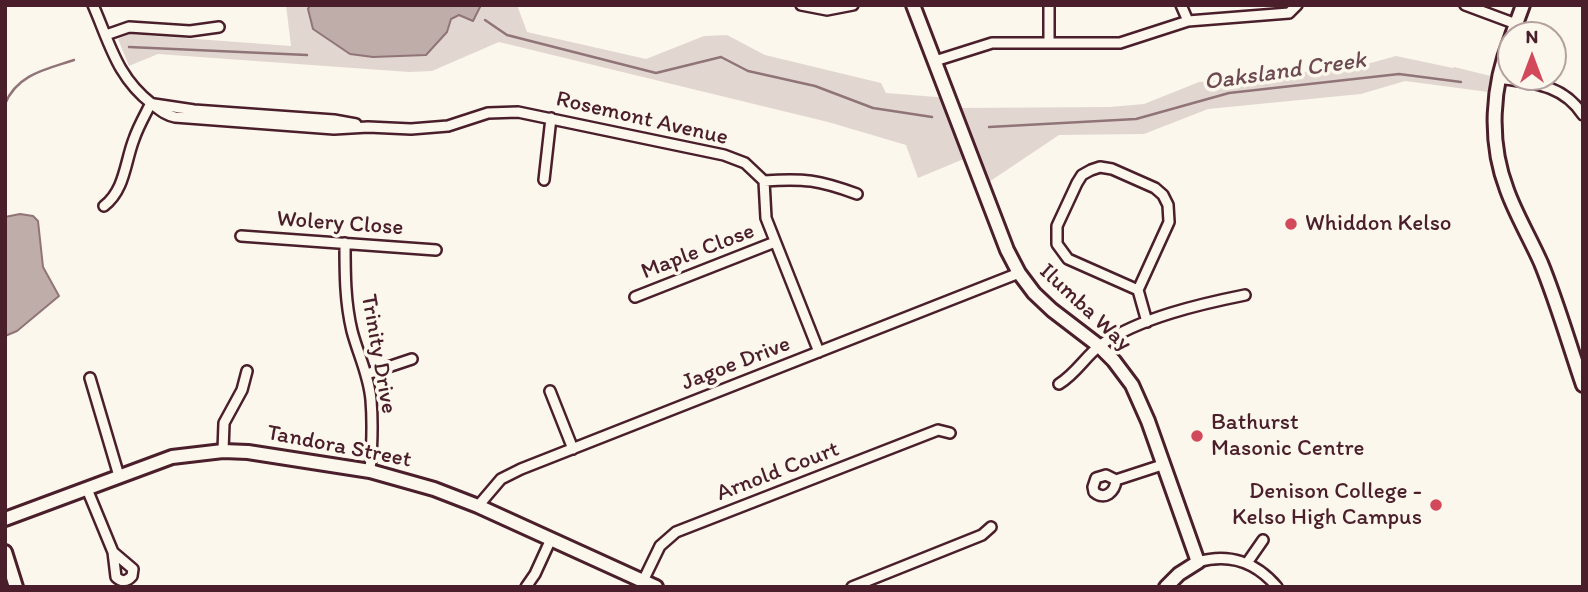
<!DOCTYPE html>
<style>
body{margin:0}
#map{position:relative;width:1588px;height:592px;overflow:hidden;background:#fbf7ec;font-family:Itim,sans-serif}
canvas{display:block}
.frame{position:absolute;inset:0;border:7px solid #4a1f2b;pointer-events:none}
.north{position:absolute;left:1497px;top:21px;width:70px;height:70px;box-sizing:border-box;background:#fbf7ec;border:2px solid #b4a19f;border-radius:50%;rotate:0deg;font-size:19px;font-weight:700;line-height:28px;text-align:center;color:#4a1f2b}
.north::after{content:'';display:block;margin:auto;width:24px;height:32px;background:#d1495b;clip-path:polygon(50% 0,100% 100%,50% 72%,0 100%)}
</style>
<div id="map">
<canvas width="1588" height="592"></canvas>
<div class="frame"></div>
<div class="north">N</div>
</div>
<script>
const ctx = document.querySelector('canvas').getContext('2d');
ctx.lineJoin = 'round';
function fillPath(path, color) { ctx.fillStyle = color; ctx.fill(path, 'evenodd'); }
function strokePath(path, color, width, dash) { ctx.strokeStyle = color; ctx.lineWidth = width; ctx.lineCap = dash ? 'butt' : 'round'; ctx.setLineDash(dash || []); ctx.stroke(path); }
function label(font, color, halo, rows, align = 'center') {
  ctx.font = font + ' Itim,sans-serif'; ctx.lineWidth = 7; ctx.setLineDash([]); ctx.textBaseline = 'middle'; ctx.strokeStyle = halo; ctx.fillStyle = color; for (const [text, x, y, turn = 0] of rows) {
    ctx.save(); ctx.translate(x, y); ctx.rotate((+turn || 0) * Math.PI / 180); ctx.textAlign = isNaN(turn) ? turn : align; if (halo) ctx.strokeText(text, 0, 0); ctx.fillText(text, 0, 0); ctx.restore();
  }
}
fillPath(new Path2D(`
 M286,5H517L527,32L646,59L704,36L727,35L765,55L881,83L886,93L949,98L954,108L1109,107L1144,104L1199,82L1356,67L1396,56L1453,68L1454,67L1499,78L1496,93L1405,81L1361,94L1208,109L1144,134L1059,135L983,186L971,156L918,178L906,145L828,122L499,42L432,71L409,72L158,54L129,66L118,39L129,34L291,46Z`), '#e2d7d0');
const water = new Path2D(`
 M310,5H481L473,21L459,15L451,19L447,32L426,55L373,57L350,54L313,29L308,9Z
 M20,214L33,216L38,221L43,267L59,296L17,331L5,336V217Z`);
fillPath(water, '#bfadaa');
strokePath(water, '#907477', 2);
strokePath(new Path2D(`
 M485,20L507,35L656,73L721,57L748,71L815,86L873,108L932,117
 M129,47L307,55
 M5,104C17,74 47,69 74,60
 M989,127L1136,119L1229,93L1399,74L1461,82`), '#907477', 2.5);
const street = new Path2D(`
 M93,5C110,44 117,77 152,104C160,110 165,115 175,117L334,129L368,127L411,129L448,126L488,113L518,112L724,155L745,163L764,181L766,218L819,352
 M801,5L827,10L853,5
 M1181,5L1188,21
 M1465,5L1516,24
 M106,35L129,27L190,31L219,27
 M1049,42V5
 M935,61L992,43H1120L1188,21L1289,13L1297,5
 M1499,78C1532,83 1563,84 1583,115
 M154,104L194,110L334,120L356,124
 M544,180L551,118
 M764,181C804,178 819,180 857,194
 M104,206C125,190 125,162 134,139C138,127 145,115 151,103
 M241,236L436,250
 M345,243C345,273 345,302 352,331C358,354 369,375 371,400C373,424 372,447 370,471
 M1138,290L1068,259L1057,244V226L1077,183L1082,175L1091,170L1100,167L1112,169L1155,188L1163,195L1168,205L1169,222L1138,290L1147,322
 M635,297L775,242
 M367,374L412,359
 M90,378L119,476
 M1059,384C1077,373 1086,355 1102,344C1140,318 1200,304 1245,295
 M550,391L573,449
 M223,451L224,423L242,390L247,371
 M1116,480L1106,475L1096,478L1093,487L1094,492C1105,501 1115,492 1116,480L1162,465
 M87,489L113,552L116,577C121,582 127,582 132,576L133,569L113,552
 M478,506L501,479L521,469L1019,273
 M1198,562C1229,553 1256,562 1277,587
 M1247,563L1263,540
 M643,581L660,546L676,532L938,430L950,433
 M526,587L535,574L551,539
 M852,587L982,535L991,527`);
const secondary = new Path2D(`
 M913,5L1007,250L1019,273L1034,293L1052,310L1099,346L1114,361L1132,385L1148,421L1198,562L1179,574L1166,587
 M1512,35L1523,5
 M1511,38C1492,85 1488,141 1507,190C1516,215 1530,238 1541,263C1557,302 1569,344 1583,385
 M5,519L172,457L223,451L248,452L370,471L434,489L478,506L656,587
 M5,552L16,587`);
strokePath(street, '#4a1f2b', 14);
strokePath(secondary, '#4a1f2b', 18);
strokePath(street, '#fbf7ec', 9);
strokePath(secondary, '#fbf7ec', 12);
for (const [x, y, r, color] of [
 [1291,224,7,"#d1495b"],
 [1197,436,7,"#d1495b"],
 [1436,505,7,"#d1495b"]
]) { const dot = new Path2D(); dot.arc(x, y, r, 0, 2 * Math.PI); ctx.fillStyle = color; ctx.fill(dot); strokePath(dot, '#fbf7ec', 2.5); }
label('23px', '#4a1f2b', '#fbf7ec', [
 ["Rosemont Avenue",642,119,13],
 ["Wolery Close",340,224,4],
 ["Maple Close",698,252,-21],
 ["Ilumba Way",1085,308,43],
 ["Trinity Drive",378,354,80],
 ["Jagoe Drive",736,364,-21],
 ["Tandora Street",339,447,11],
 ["Arnold Court",778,472,-21]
]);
label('23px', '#4a1f2b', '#fbf7ec', [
 ["Whiddon Kelso",1305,224],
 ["Bathurst",1211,423],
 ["Masonic Centre",1211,449],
 ["Denison College -",1422,492,"right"],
 ["Kelso High Campus",1422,518,"right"]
], 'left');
label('italic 24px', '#6d4a51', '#fbf7ec', [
 ["Oaksland Creek",1285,72,-8]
]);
</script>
